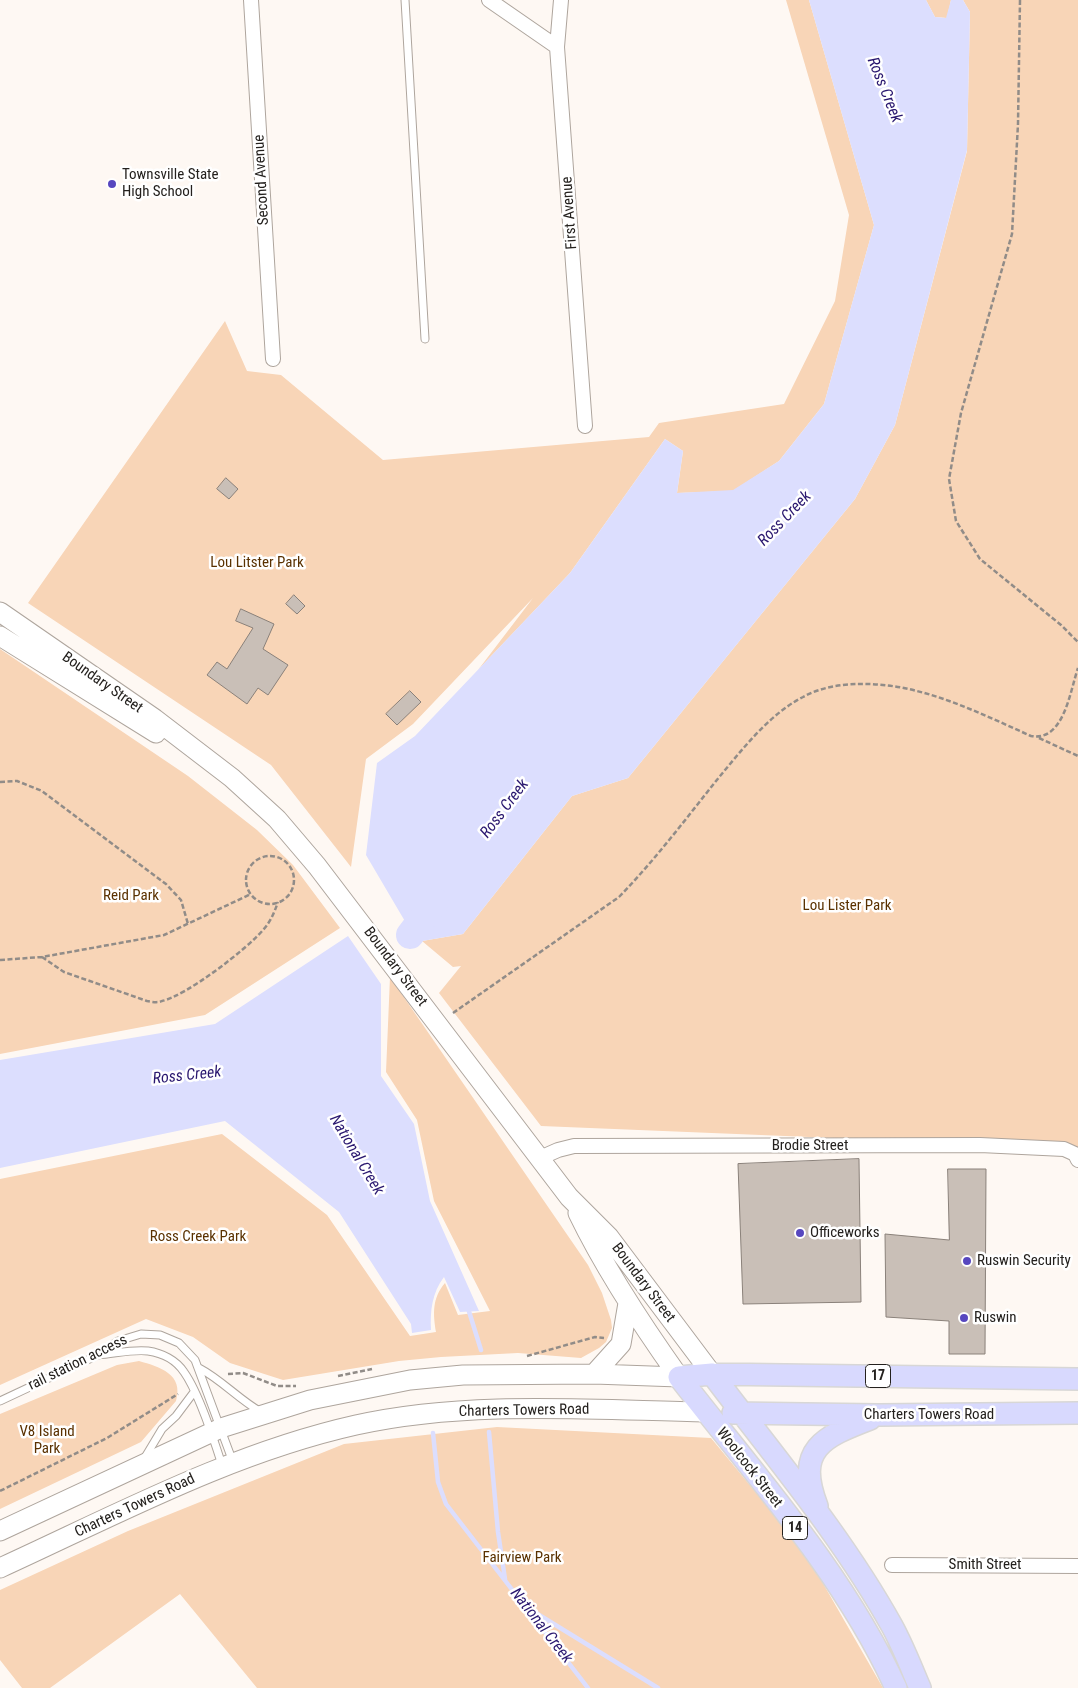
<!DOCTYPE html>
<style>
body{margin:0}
canvas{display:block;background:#fef8f3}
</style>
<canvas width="1078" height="1688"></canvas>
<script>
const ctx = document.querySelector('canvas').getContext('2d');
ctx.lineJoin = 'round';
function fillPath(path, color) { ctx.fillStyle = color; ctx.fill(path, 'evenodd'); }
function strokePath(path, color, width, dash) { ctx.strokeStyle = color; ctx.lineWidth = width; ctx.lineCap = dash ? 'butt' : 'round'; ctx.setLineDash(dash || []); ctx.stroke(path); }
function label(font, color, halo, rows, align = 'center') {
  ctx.font = font + ' "Roboto Condensed",sans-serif'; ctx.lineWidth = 5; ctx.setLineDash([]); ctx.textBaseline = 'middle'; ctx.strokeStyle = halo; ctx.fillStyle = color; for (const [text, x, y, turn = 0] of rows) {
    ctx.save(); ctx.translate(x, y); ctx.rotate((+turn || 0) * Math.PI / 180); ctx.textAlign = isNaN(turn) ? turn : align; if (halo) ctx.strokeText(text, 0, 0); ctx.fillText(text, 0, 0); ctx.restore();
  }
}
fillPath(new Path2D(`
 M786,0H809L874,225L824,404L779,461L733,491L677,493L683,451L665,439L570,573L478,670L533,598L413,724L366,759L351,867L271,765L28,603L225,321L247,371L281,375L383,460L649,437L659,423L784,404L835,301L849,215Z
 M926,0H951L947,18L935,17Z
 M963,0H1078V1148L541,1126L439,993L461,966L453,967L422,941L463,934L572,796L628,778L855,499L895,425L967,151L970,12Z
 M0,649L188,776L257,830L293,865L340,928L205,1015L0,1054Z
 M390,977L588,1265L602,1293L611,1320L612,1328L606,1342L599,1348L581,1358L518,1353L441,1357L399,1361L283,1380L230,1363L193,1337L146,1319L0,1385V1179L222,1134L327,1215L410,1336L436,1332C433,1314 432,1298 445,1283L458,1315L490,1311L434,1201L417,1120L386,1072Z
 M139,1361C160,1367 184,1374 176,1401L141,1442L0,1509V1414L117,1365Z
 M497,1427L711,1438L805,1552L883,1688H257L180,1594L50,1688H22L0,1660V1590L128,1531L344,1444Z`), '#f8d5b7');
fillPath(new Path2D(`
 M809,0H926L935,17L946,18L951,0H963L970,12L967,150L895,425L855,499L628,778L572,796L463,934L422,941L406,923L366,855L377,763L415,736L570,573L665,439L683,451L677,493L733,490L779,461L824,404L874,225Z
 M348,936L381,984V1076L414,1124L430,1201L479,1311L460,1312L444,1277C432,1293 430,1311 431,1330L412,1333L411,1324L339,1212L225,1121L0,1168V1060L215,1024Z`), '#dcdefe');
strokePath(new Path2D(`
 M467,1305L481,1350
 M489,1432L498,1532L505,1579
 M433,1433L438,1482L446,1504L588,1688
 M531,1610L658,1688`), '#dcdefe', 4.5);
strokePath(new Path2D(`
 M410,935L435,902`), '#dcdefe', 28);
const building = new Path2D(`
 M226,478L238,489L229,499L217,489Z
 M294,595L305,606L297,614L286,604Z
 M241,609L274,624L263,649L288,665L268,695L258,688L247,704L207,675L217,662L227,669L253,628L236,621Z
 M410,691L421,702L397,725L386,714Z
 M859,1159L861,1302L743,1304L738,1164Z
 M948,1169H986L985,1354H949V1321L886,1317L885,1234L949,1240Z`);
fillPath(building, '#c9bfb7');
strokePath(building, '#8a817a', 1);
const service = new Path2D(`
 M405,0L425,339
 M98,1355C114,1354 132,1349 148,1351C162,1353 176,1360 184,1372C199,1393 214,1440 222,1465
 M199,1368C222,1380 238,1399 261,1412
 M0,1401L98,1355L118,1341L141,1334L160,1335L179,1343L195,1360L233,1462
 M144,1459L162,1429L176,1416L194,1392`);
const minor = new Path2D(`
 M251,0L273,359
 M489,0L557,47
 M561,0L557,47L585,426
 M540,1158L558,1150L574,1146L980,1145L1064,1149L1075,1154L1078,1160
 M892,1565L1078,1566`);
const secondary = new Path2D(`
 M0,612L155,719L232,778L277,819L317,866L569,1197L609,1237L712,1374
 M0,636L156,733
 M578,1213C606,1271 642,1325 679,1377
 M594,1374L621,1344L628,1303
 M0,1531L221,1428L310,1400L410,1380L463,1375L594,1374L679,1377
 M0,1568C116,1515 231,1453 356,1425C468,1400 592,1410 706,1412`);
const primary = new Path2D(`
 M712,1374C774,1456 842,1536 892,1626C903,1646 911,1667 920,1688
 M679,1377L712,1374L1078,1379
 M679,1377C755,1475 845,1575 896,1688
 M733,1413L879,1415L1078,1413
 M817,1506C795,1449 823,1437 870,1419`);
strokePath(service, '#aea59d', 9);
strokePath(minor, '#aea59d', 16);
strokePath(secondary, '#aea59d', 21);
strokePath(primary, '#d8d7d6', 24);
strokePath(new Path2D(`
 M1020,0L1018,124L1012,234L961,413L949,479L956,521L980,559L1061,625L1078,642
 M1039,738L1078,756
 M0,782L17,781L42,791L166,884L181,900L188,924
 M246 880a24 24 0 1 1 48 0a24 24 0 1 1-48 0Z
 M42,957L64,972L147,1001C152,1002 158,1003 162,1001C186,996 247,949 263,930C271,921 274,913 278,902
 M0,960L42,957L164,935L251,894
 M453,1013L619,897C654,861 685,820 716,781C741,751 768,715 803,697C819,688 840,684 858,684C919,682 977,712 1031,736C1064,742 1070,691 1078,668
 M527,1356L595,1337L604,1338
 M228,1374L243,1373L277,1386H296
 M338,1376L372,1369
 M0,1491L107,1438L178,1394`), '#918c88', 2.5, [5, 2.5]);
strokePath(service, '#fff', 7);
strokePath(minor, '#fff', 14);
strokePath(secondary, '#fff', 19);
strokePath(primary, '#d8d9fe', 21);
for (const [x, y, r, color] of [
 [112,184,5,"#5747bf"],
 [800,1233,5,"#5747bf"],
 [967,1261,5,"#5747bf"],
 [964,1318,5,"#5747bf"]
]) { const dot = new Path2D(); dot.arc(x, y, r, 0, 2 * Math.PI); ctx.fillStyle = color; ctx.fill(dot); strokePath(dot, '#fff', 2); }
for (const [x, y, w] of [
 [878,1376,25],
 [795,1528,25]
]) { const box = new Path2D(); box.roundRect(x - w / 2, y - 11.5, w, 23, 4); ctx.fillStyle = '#fff'; ctx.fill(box); strokePath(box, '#24211e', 1); }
label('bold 14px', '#24211e', null, [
 ["17",878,1376],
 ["14",795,1528]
]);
label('15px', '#24211e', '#fff', [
 ["Townsville State",122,175],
 ["High School",122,192],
 ["Officeworks",810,1233],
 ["Ruswin Security",977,1261],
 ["Ruswin",974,1318]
], 'left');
label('15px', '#24211e', '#fff', [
 ["Second Avenue",262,180,-93],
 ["First Avenue",570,213,-94],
 ["Boundary Street",102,683,35],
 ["Boundary Street",395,967,53],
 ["Brodie Street",810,1146],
 ["Boundary Street",643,1283,53],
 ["rail station access",78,1363,-26],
 ["Charters Towers Road",524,1411,-1],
 ["Charters Towers Road",929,1415],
 ["Woolcock Street",749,1468,52],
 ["Charters Towers Road",135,1506,-25],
 ["Smith Street",985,1565]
]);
label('15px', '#5a3100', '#fff', [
 ["Lou Litster Park",257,563],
 ["Reid Park",131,896],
 ["Lou Lister Park",847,906],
 ["Ross Creek Park",198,1237],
 ["V8 Island",47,1432],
 ["Park",47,1449],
 ["Fairview Park",522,1558]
]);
label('italic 16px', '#29176f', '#fff', [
 ["Ross Creek",884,90,68],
 ["Ross Creek",785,519,-46],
 ["Ross Creek",505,809,-53],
 ["Ross Creek",187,1076,-6],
 ["National Creek",356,1155,59],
 ["National Creek",541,1626,52]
]);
</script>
